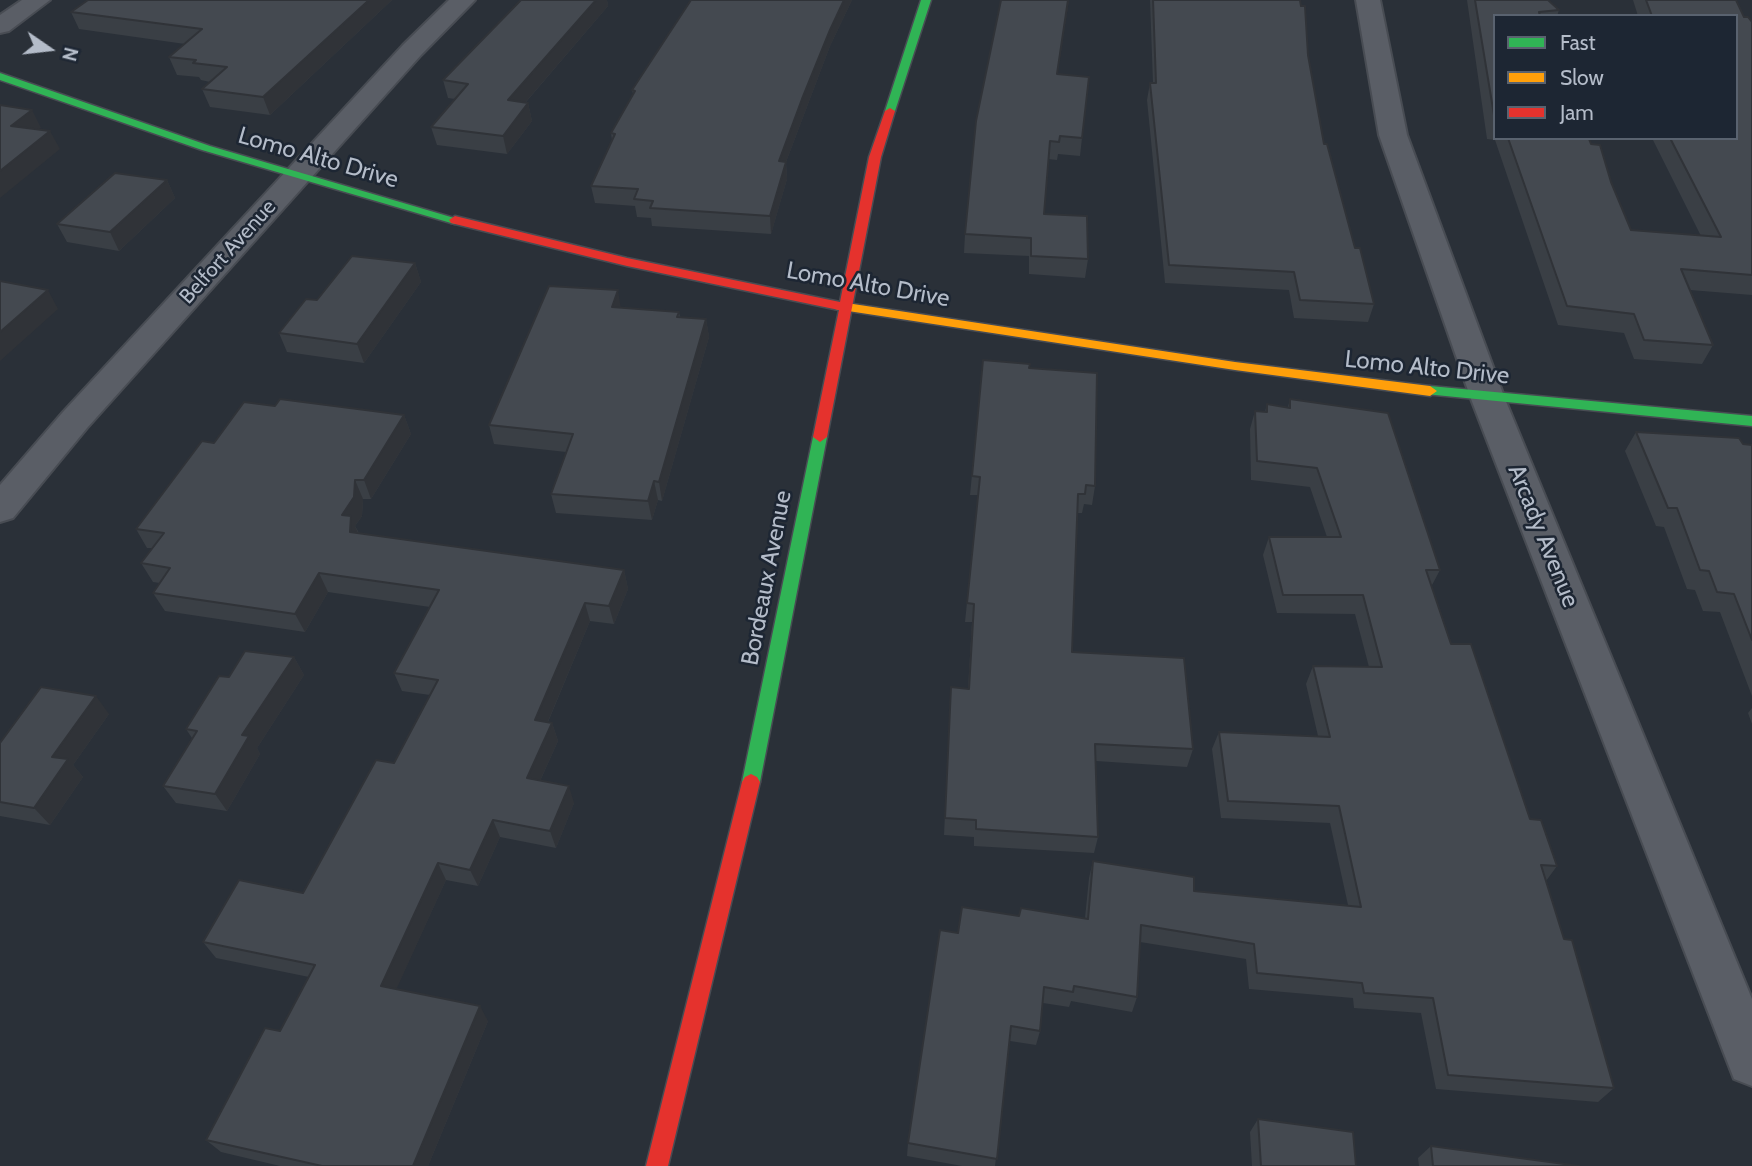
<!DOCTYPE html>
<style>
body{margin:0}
#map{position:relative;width:1752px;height:1166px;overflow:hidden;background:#2a3038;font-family:Cabin,sans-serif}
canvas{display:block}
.legend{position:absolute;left:1493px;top:14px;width:245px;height:126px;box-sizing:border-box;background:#1d2633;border:2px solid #59626f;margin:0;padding:9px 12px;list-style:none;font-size:21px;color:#b4bcc9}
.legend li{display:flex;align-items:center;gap:14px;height:35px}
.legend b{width:35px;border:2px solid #59626f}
.north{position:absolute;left:14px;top:14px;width:70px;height:70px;-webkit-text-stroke:5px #1d2633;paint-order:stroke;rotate:104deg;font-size:19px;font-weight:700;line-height:28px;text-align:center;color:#b4bcc9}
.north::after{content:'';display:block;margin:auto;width:24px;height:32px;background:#b4bcc9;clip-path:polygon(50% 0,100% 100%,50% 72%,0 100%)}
</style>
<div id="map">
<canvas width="1752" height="1166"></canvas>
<ul class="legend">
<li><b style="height:9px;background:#30b455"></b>Fast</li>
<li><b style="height:9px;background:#ff9f0a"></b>Slow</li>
<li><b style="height:9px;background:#e5322d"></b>Jam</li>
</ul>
<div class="north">N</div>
</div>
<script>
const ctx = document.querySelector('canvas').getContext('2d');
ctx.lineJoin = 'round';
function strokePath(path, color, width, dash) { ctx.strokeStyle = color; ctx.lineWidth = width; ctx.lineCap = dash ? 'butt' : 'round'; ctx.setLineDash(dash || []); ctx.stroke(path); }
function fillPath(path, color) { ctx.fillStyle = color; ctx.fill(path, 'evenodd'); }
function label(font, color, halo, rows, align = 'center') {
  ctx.font = font + ' Cabin,sans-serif'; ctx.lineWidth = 5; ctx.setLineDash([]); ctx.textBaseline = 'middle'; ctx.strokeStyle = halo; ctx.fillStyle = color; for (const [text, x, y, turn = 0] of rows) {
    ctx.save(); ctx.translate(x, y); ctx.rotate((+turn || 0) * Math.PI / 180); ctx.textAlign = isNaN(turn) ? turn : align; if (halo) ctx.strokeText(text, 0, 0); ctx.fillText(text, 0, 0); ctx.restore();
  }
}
const street = new Path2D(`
 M22,0H50L9,31L0,33V15Z
 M449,0H475L421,55L87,428L13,518L0,522V485L63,412L403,45Z
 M1356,0H1380L1407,135L1505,399L1752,999V1086L1734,1079L1727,1061L1471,399L1379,135Z`);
const fast = new Path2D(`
 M921,0H931L895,111L886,113L885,111Z
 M0,73L210,146L461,220L455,224L451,223L202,150L0,80Z
 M1430,386L1752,416V426L1425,394L1423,391L1425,388Z
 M820,432L827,437L760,782L757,787L751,790L745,787L742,782L813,437Z`);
const slow = new Path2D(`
 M840,302L1235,362L1430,386L1437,391L1430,396L1235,370L835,309L834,306Z`);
const jam = new Path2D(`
 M890,108L895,111L881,157L827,437L820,442L813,437L839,310L627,266L451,223L449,220L455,216L627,258L840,302L869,157L885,111Z
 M751,774L757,777L760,782L668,1166H646L742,782L745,777Z`);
strokePath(street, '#484c53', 4);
strokePath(fast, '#484c53', 3);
strokePath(slow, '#484c53', 3);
strokePath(jam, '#484c53', 3);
fillPath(street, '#5a5e66');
fillPath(fast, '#30b455');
fillPath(slow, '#ff9f0a');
fillPath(jam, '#e5322d');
fillPath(new Path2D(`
 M392,0L270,115L210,107L202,89L210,82L201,80L199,77L177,75L169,57L185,44L79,29L71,12Z
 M521,0H607L608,6L526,102L528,103L532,121L507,154L437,145L431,127L455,99L448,98L443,80Z
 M691,0H852L830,46L786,162L787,179L771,234L652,226L651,218L637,217L635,206L595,203L591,186L612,140L611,133L633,94L632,90Z
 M1001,0H1069L1057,74L1082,138L1080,156L1058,154L1057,160L1048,159L1044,214L1088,259L1085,278L1029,274V256L964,253L965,234Z
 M1150,0H1300L1308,55L1324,144L1355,248L1374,304L1368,322L1294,318L1289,290L1165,283L1147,100L1150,83H1153Z
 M1467,0H1548L1559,10L1557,16H1495V138H1583L1591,144L1611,182L1631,230L1701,236L1652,138H1736V16H1638L1633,0H1736L1744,17L1752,22V295L1690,290L1713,345L1702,364L1634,359L1624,333L1558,325L1495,140L1487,139Z
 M167,180L175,198L119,251L67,242L57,224Z
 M415,263L421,282L364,363L287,352L279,333L317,300Z
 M621,308L679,312L680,317L706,319L709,337L662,501L658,500L652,520L556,513L551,494L566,452L494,444L489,425Z
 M983,360L1029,368L1095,486L1092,505L1084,504L1082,513H1078L1072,652L1193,749L1187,767L1096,761L1098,837L1094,853L974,846V837L944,835L950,705L968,688L972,622H965L978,495H970Z
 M1290,399L1440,570L1431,587L1451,644L1530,819L1557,866L1546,881L1564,939L1614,1088L1598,1102L1436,1089L1421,1013L1354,1008L1353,998L1249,989L1246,959L1140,942L1137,997L1132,1012L1071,1001L1069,1007L1043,1003L1040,1031L1036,1045L1010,1041L995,1166H962L907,1156L908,1143L958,933L1019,916L1085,918L1089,878L1093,861L1194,891L1348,905L1330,823L1221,818L1212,749L1219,732L1318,736L1306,684L1313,666L1369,667L1355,614L1277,613L1263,555L1269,537H1327L1310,487L1251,480L1250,429L1255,411L1265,412L1267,404L1288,407Z
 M275,406L404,415L411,434L371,499H363L362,516L355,526L359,533L624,570L628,589L614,624L590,621L548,722L552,723L558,741L540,781L574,803L556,848L500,837L478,886L446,880L396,989L488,1021L428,1166H280L221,1152L206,1140L280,1031L309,977L216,958L203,942L303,893L394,763L430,695L402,691L394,673L430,607L328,592L305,632L165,611L153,593L160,583L153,582L141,563L153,548H147L136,529L214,443Z
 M1636,432L1752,445V696L1720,612L1703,611L1695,590L1687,589L1664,527L1656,526L1625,451Z
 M294,657L304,675L257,748L260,754L227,811L176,803L163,786L192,738L186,729L229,677Z
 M1752,708V724L1748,713Z
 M109,714L73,765L83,777L50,825L0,816V743Z
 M1258,1119L1356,1166H1252L1250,1132Z
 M1431,1146L1579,1166H1419L1418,1158Z`), '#3a3f45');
fillPath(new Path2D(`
 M369,0H392L270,115L263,97Z
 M594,0H607L608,6L512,118L508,100Z
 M844,0H852L830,46L786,162L787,179L771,234L770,216L779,161L802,99L830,30Z
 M1068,0H1069L1055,91L1057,74Z
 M528,103L532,121L507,154L503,136Z
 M32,110L41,128L21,144L11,126Z
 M50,131L60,149L0,198V171Z
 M167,180L175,198L119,251L110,232Z
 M415,263L421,282L364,363L357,344Z
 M48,290L58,309L0,361V332Z
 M618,290L621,309L612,307Z
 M706,319L709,337L662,501L659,482Z
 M404,415L411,434L371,499L364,480Z
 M355,480L363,499L362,516L355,526L359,535L358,551L342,515Z
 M654,481L658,500L652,520L648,501Z
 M624,570L628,589L614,624L609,606Z
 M319,573L328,592L305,632L295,614Z
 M585,603L590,621L541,738L535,720Z
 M294,657L304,675L257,748L260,754L227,811L215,794L242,735Z
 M96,696L109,714L73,765L83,777L50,825L34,808L52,757Z
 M552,723L558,741L533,796L527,778Z
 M569,786L574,803L556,848L550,831Z
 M493,820L500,837L478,886L470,870Z
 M438,863L446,880L391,1001L381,986Z
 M480,1006L488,1021L428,1166H413Z`), '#303338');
const building = new Path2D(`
 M88,0H369L263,97L202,89L227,67L193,63L196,60L169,57L202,29L71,12Z
 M521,0H596L508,100L528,103L503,136L431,127L468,84L443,80Z
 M691,0H844L830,30L802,99L779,161L786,162L770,216L650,208L653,201L634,199L638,189L591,186L615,134L611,133L635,91L632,90Z
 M1001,0H1068L1057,74L1089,77L1082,138L1060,136L1059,142L1050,141L1044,214L1087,216L1088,259L1031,256V238L965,234L976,121Z
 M1153,0H1300L1301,6H1305L1308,55L1324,144H1327L1355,248H1360L1374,304L1300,300L1294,272L1169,265L1150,83H1156Z
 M1475,0H1548L1559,10L1539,12L1540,16H1495V121Z
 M1646,0H1736L1744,17H1748L1752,22V275L1681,269L1713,345L1644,340L1634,314L1567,306L1508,138L1589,139L1591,144L1600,145L1611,182L1631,230L1721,237L1670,138H1736V16H1652Z
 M0,105L32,110L11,126L50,131L0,171Z
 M115,173L167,180L110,232L57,224Z
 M352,256L415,263L357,344L279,333L306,299L317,300Z
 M0,281L48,290L0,332Z
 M549,286L618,290L612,307L679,312L677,317L706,319L659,482L654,481L648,501L551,494L573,434L489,425Z
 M983,360L1030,364L1029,368L1097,373L1095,486L1086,485L1085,494H1078L1072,652L1184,658L1193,749L1095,744L1098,837L976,829V820L945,818L951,687L969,689L974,604L967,603L980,477L972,476Z
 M280,399L404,415L364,480H355L354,497L342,515L351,516L350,532L624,570L609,606L585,603L535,720L552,723L527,778L569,786L550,831L493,820L470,870L438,863L381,986L480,1006L413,1166H322L206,1140L265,1028L280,1031L315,965L203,942L239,880L303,893L376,760L394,763L438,680L394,673L439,590L319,573L295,614L153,593L170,568L141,563L164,533L136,529L202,441L214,443L244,402L275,406Z
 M1290,399L1388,413L1440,570H1426L1451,644H1471L1530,819L1541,820L1557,866L1541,865L1564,939L1572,940L1614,1088L1448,1075L1433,998L1364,993L1362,983L1257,973L1254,944L1141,925L1137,997L1074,986L1073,992L1044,987L1040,1031L1011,1026L997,1159L908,1143L940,930L958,933L962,907L1019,916L1021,908L1088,919L1093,861L1194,877V891L1361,907L1339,806L1228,801L1219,732L1330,737L1313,666L1382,667L1363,595H1283L1269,537H1341L1317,468L1257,461L1255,411L1267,412V404L1290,408Z
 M1636,432L1739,438L1743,444L1752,445V640L1734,594L1717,592L1709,571L1700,570L1677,508H1668Z
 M245,651L294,657L242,735L249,736L215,794L163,786L197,731L186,729L219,676L229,677Z
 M41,687L96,696L52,757L68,759L34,808L0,802V743Z
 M1258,1119L1353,1132L1356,1166H1261Z
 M1431,1146L1579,1166H1433Z`);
fillPath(building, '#444950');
strokePath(building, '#303338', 2);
label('21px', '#b4bcc9', '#1d2633', [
 ["Belfort Avenue",228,252,-48]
]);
label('24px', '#b4bcc9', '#1d2633', [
 ["Lomo Alto Drive",318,158,16],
 ["Lomo Alto Drive",868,285,10],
 ["Lomo Alto Drive",1427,368,6],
 ["Arcady Avenue",1543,536,68],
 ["Bordeaux Avenue",767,578,-79]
]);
</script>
